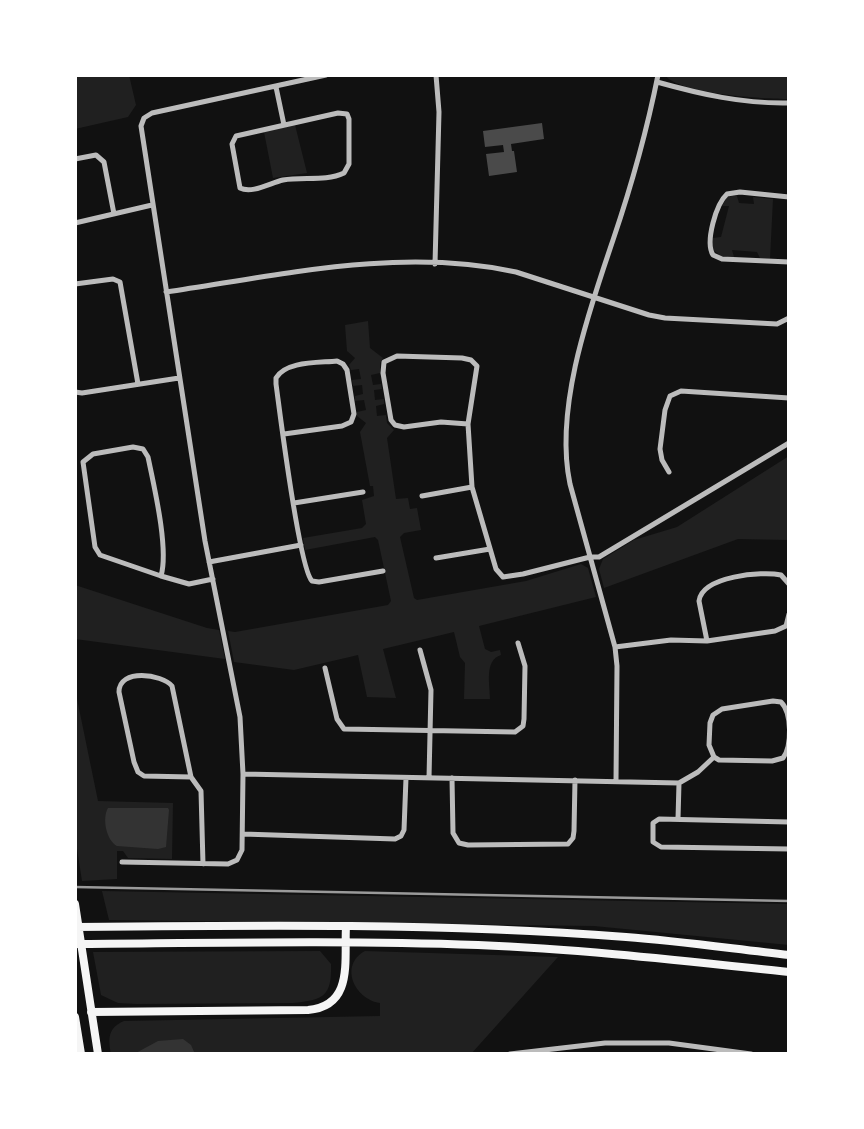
<!DOCTYPE html>
<style>
body{margin:0}
#map{position:relative;width:864px;height:1129px;overflow:hidden;background:#111;font-family:"Sofia Sans Condensed",sans-serif}
canvas{display:block}
.frame{position:absolute;inset:0;border:77px solid #fff;pointer-events:none}
</style>
<div id="map">
<canvas width="864" height="1129"></canvas>
<div class="frame"></div>
</div>
<script>
const ctx = document.querySelector('canvas').getContext('2d');
ctx.lineJoin = 'round';
function fillPath(path, color) { ctx.fillStyle = color; ctx.fill(path, 'evenodd'); }
function strokePath(path, color, width, dash) { ctx.strokeStyle = color; ctx.lineWidth = width; ctx.lineCap = dash ? 'butt' : 'round'; ctx.setLineDash(dash || []); ctx.stroke(path); }
fillPath(new Path2D(`
 M75,75H129L136,105L128,117L75,129Z
 M665,75H789V99C765,99 678,94 665,75Z
 M295,125L307,173L273,178L264,132Z
 M732,196H737L739,203L754,204L753,197L773,199L770,259L760,258L757,252L732,250L734,257L721,256L712,249L713,238L721,237L729,206H722L727,197Z
 M368,321L370,348L383,358L380,363V373L371,375L373,385L381,384L382,389L374,390L375,400L384,399V404L376,406L377,416L386,415L387,423L394,430L387,438L396,499L408,498L410,509L417,508L421,530L404,533L400,537L414,598L417,600L526,581L581,564L588,568L596,597L479,626L485,649L491,652L500,650L501,655C484,660 490,684 490,699H464L465,663L460,657L454,632L383,649L396,698L367,697L358,655L294,670L234,662L228,631L235,632L388,605L391,601L378,540L375,537L305,550L303,538L362,528L366,524L362,500L374,496L373,486H370L360,432L366,423L357,416V412L366,410L364,400L355,401V396L363,394L362,385L353,386L352,380L361,379L359,369L351,370L349,365L355,358L347,351L345,325Z
 M789,456V540L738,539L604,588L599,569L603,559L634,540L677,527Z
 M75,585L207,628L219,630L225,659L75,639Z
 M75,689L98,801L173,803L172,859L128,858L123,851H117V879L82,881L75,836Z
 M102,891L789,904V945L594,926L109,920Z
 M320,951L331,964C332,997 323,1000 293,1003L137,1004L118,1003L101,995L93,952Z
 M365,951L558,957L471,1054H111C108,1038 108,1028 124,1021L380,1016V1003C354,999 339,965 365,951Z`), '#202020');
fillPath(new Path2D(`
 M108,808H168L169,810L166,847L158,849L117,846C106,840 102,818 108,808Z
 M183,1039L191,1045L195,1054H134L158,1041Z`), '#333');
fillPath(new Path2D(`
 M542,123L544,139L511,144L512,151H514L517,172L489,176L486,154L504,152L503,145L485,147L483,131Z`), '#4a4a4a');
strokePath(new Path2D(`
 M657,82C700,94 743,104 789,103
 M276,87L284,125
 M338,113L347,114L349,119V164L344,173C325,182 302,176 283,180C270,183 252,194 240,188L232,144L236,136Z
 M75,159L96,155L104,162L114,214
 M789,197L740,192L727,194C716,204 705,242 713,255L722,259L789,262
 M75,223L152,205
 M435,264L439,112L436,75
 M75,284L113,279L120,282L138,384
 M166,292C281,275 400,247 516,272L649,315L665,318L777,324L789,318
 M75,392L82,393L179,378
 M468,424L441,422L404,427L395,425L391,420L383,373L384,362L397,356L462,358L471,360L477,366L468,424L472,487L496,569L503,577L523,574L590,557H599L789,443
 M284,434L342,426L351,422L354,414L347,370L343,364L337,361C318,363 286,361 276,378V384C280,413 299,568 312,581L319,582L383,571
 M133,447L143,449L148,457C154,486 169,549 161,576L100,555L95,547L83,462L93,454Z
 M669,472L662,460L660,449L665,410L670,396L681,391L789,398
 M422,496L472,487
 M294,503L363,492
 M436,558L490,549
 M209,562L301,545
 M161,576L189,584L213,579
 M707,641L699,601C702,576 762,571 781,575L789,584
 M615,647L671,640L707,641L775,631L786,626L789,614
 M420,650L431,690L429,778
 M325,668L337,719L344,729L515,732L523,726L524,719L525,666L518,643
 M773,701L781,702C792,713 792,746 783,758L772,761L719,760L714,757L709,745L710,723L713,715L722,709Z
 M243,774L679,783L698,772L714,757
 M191,777L144,776L138,772L134,762L119,692C119,668 162,674 172,686L191,777L201,791L203,864
 M452,778L453,833L459,843L468,845L568,844L573,838L574,831L575,780
 M616,781L617,666L615,647L570,484C554,409 589,311 613,240C631,187 647,130 658,75
 M678,819L679,783
 M789,822L659,819L653,823V842L661,847L789,849
 M243,834L395,839L401,836L404,830L406,778
 M122,862L228,864L237,860L242,850L243,774L240,717L205,541L141,126L144,118L152,113L326,75
 M510,1054L605,1043H669L751,1054`), '#bcbcbc', 5);
strokePath(new Path2D(`
 M75,904L98,1054
 M75,927C259,925 442,923 626,937C680,941 734,949 789,955
 M75,944C209,943 344,940 478,945C582,949 685,961 789,972
 M91,1012L308,1010C354,1006 344,961 346,926
 M75,1017L81,1054`), '#f5f5f5', 8);
strokePath(new Path2D(`
 M75,887L789,901`), '#9a9a9a', 2.5);
</script>
